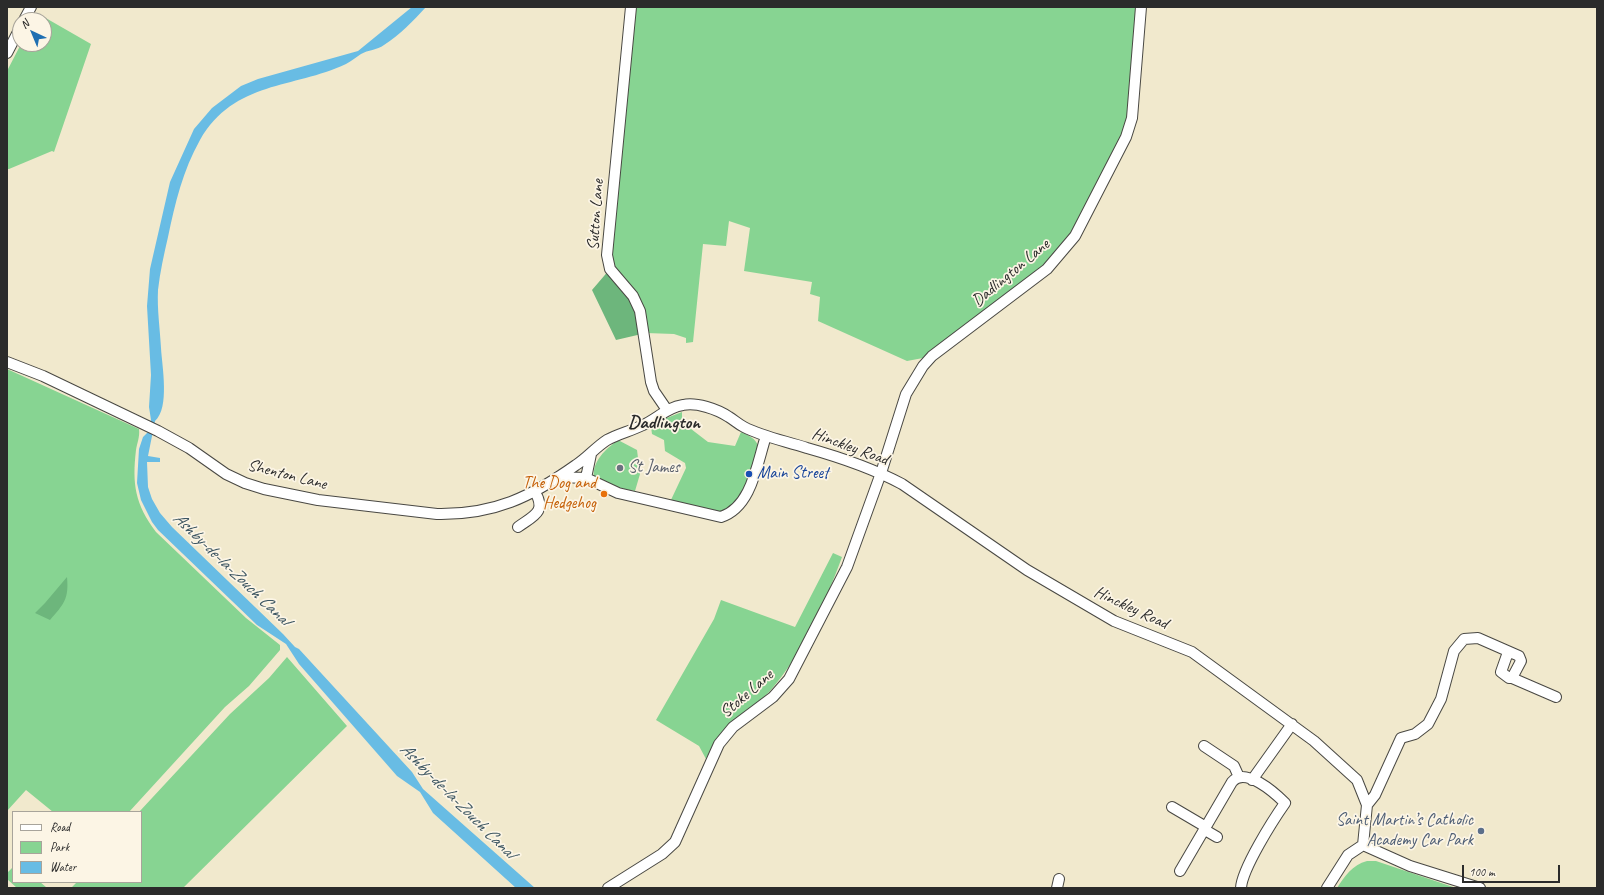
<!DOCTYPE html>
<meta charset="utf-8">
<style>
body{margin:0}
#map{position:relative;width:1604px;height:895px;overflow:hidden;background:#f1e9cd;font-family:Caveat,sans-serif}
canvas{display:block}
.frame{position:absolute;inset:0;border:8px solid #2b2b2b;pointer-events:none}
.legend{position:absolute;left:12px;top:811px;width:130px;height:72px;box-sizing:border-box;background:#fcf5e5;border:1px solid #a8a49b;margin:0;padding:5px 7px;list-style:none;font-size:12px;color:#2b2b2b}
.legend li{display:flex;align-items:center;gap:8px;height:20px}
.legend b{width:20px;border:1px solid #a8a49b}
.north{position:absolute;left:12px;top:12px;width:40px;height:40px;box-sizing:border-box;background:#fcf5e5;border:1px solid #a8a49b;border-radius:50%;rotate:316deg;font-size:11px;font-weight:700;line-height:16px;text-align:center;color:#2b2b2b}
.north::after{content:'';display:block;margin:auto;width:14px;height:18px;background:#1f6fb2;clip-path:polygon(50% 0,100% 100%,50% 72%,0 100%)}
.scale{position:absolute;left:1462px;top:865px;width:98px;height:18px;box-sizing:border-box;border:2px solid #2b2b2b;border-top:0;padding-left:5px;font-size:12px;line-height:14px;white-space:nowrap;color:#2b2b2b;-webkit-text-stroke:3px #fcf5e5;paint-order:stroke}
</style>
<div id="map">
<canvas width="1604" height="895"></canvas>
<div class="frame"></div>
<ul class="legend">
<li><b style="height:5px;background:#fff"></b>Road</li>
<li><b style="height:11px;background:#87d492"></b>Park</li>
<li><b style="height:11px;background:#68bce4"></b>Water</li>
</ul>
<div class="north">N</div>
<div class="scale">100 m</div>
</div>
<script>
const ctx = document.querySelector('canvas').getContext('2d');
ctx.lineJoin = 'round';
function fillPath(path, color) { ctx.fillStyle = color; ctx.fill(path, 'evenodd'); }
function strokePath(path, color, width, dash) { ctx.strokeStyle = color; ctx.lineWidth = width; ctx.lineCap = dash ? 'butt' : 'round'; ctx.setLineDash(dash || []); ctx.stroke(path); }
function label(font, color, halo, rows, align = 'center') {
  ctx.font = font + ' Caveat,sans-serif'; ctx.lineWidth = 3.5; ctx.setLineDash([]); ctx.textBaseline = 'middle'; ctx.strokeStyle = halo; ctx.fillStyle = color; for (const [text, x, y, turn = 0] of rows) {
    ctx.save(); ctx.translate(x, y); ctx.rotate((+turn || 0) * Math.PI / 180); ctx.textAlign = isNaN(turn) ? turn : align; if (halo) ctx.strokeText(text, 0, 0); ctx.fillText(text, 0, 0); ctx.restore();
  }
}
fillPath(new Path2D(`
 M631,7H1139L1127,127L1077,228L1044,266L923,358L907,361L818,321L820,297L810,294L812,282L744,271L750,228L729,221L726,246L703,244L693,342L686,343V338L674,334L646,333L610,269Z
 M37,13L91,44L54,152L52,151L9,169H7V71L21,44H44V20H33Z
 M7,369L139,429C140,437 137,443 136,450C132,484 135,504 156,532L246,618L280,645V650L274,657L249,686L225,707L129,812H53L26,790L7,811Z
 M682,412V422L708,442L735,446L741,432C750,436 755,438 759,447L745,496L721,515L670,502L686,468L685,463L665,451L664,440L652,434L651,427L659,421Z
 M618,440L637,450L640,474L635,491L619,488L594,477C592,461 606,449 618,440Z
 M833,553L842,557C825,603 803,653 770,691C763,699 755,704 747,710C730,723 714,739 706,759L699,746L656,720L714,619L721,600L795,627Z
 M287,657L347,726L183,888H71L77,882H141V812H139L230,714L269,678Z
 M1367,861H1376L1456,888H1337C1345,876 1352,865 1367,861Z
 M13,867V882H40L46,887L17,888L7,879V873Z`), '#87d492');
fillPath(new Path2D(`
 M610,269L633,296L646,333L616,340L592,290Z
 M67,577C69,599 64,604 50,620L35,613L45,603Z`), '#6db67c');
fillPath(new Path2D(`
 M412,7H426C413,21 400,35 384,45C377,50 368,50 361,54C356,57 352,61 346,64C293,89 235,80 200,140C183,170 175,203 168,237C164,254 160,272 158,290C157,309 160,329 161,348C162,366 170,408 155,421L148,456L160,458V462H147L148,487L152,499L160,513L172,527L283,634L295,647L299,649L412,772L423,789L535,888H516L433,813L420,792L397,776L299,664L286,644L257,625L158,530L152,522L141,500L137,483L139,449L143,437L148,432L151,420L149,407L151,375L147,306L150,269L170,182L194,129L212,108L241,86L258,79L358,51Z`), '#68bce4');
const minor = new Path2D(`
 M631,7L607,255L610,269L633,296L640,311L651,382L654,391L667,410
 M24,20L31,7
 M7,53L20,28
 M7,362L43,376L158,431L189,448L226,474L245,483L264,489L318,500L437,514C494,515 531,497 576,465C587,458 596,447 607,440C618,434 631,431 643,425C657,419 667,407 683,405C696,402 717,409 729,417C734,420 738,424 744,427C763,437 786,441 807,448C839,457 872,468 902,484L1027,570L1114,621L1192,652L1314,741L1357,780L1367,805L1363,845L1348,855L1327,888
 M591,454L586,478L618,493L721,517C752,507 757,463 766,436
 M558,477L586,478
 M518,527C533,516 547,512 535,492
 M1512,678L1556,697
 M1204,746L1234,766L1239,777
 M1252,780L1292,724
 M1367,805L1375,795L1401,738L1415,734L1428,724L1441,699L1454,651L1464,639L1478,638L1519,656L1521,661L1512,678H1509L1501,672L1507,655L1509,654
 M1172,807L1206,827
 M1205,830L1217,837
 M1363,845L1410,866L1480,888
 M1180,871L1232,782C1245,766 1275,793 1285,803C1273,820 1242,869 1241,888
 M608,888L662,854L675,842L719,744L733,727L773,697L789,679L847,567L881,473L906,394L923,366L932,356L1047,269L1075,236L1126,137L1132,118L1141,7
 M1057,888L1059,879`);
strokePath(minor, '#494843', 12);
strokePath(minor, '#fff', 10);
for (const [x, y, r, color] of [
 [620,468,4,"#6b7280"],
 [749,474,4,"#1a4fb4"],
 [604,494,4,"#e8710a"],
 [1481,831,4,"#5c6f8a"]
]) { const dot = new Path2D(); dot.arc(x, y, r, 0, 2 * Math.PI); ctx.fillStyle = color; ctx.fill(dot); strokePath(dot, '#fcf5e5', 1.5); }
label('17px', '#2b2b2b', '#fcf5e5', [
 ["Sutton Lane",596,215,-86],
 ["Dadlington Lane",1011,273,-40],
 ["Hinckley Road",850,447,20],
 ["Shenton Lane",287,475,14],
 ["Hinckley Road",1131,608,25],
 ["Stoke Lane",747,694,-41]
]);
label('17px', '#5b616d', '#fcf5e5', [
 ["St James",628,468]
], 'left');
label('17px', '#164399', '#fcf5e5', [
 ["Main Street",757,474]
], 'left');
label('17px', '#c56008', '#fcf5e5', [
 ["The Dog and",596,484],
 ["Hedgehog",596,504]
], 'right');
label('17px', '#4e5e75', '#fcf5e5', [
 ["Saint Martin’s Catholic",1473,821],
 ["Academy Car Park",1473,841]
], 'right');
label('italic 18px', '#3d5662', '#fcf5e5', [
 ["Ashby-de-la-Zouch Canal",231,569,44],
 ["Ashby-de-la-Zouch Canal",457,801,45]
]);
label('bold 19px', '#2b2b2b', '#fcf5e5', [
 ["Dadlington",664,423]
]);
</script>
